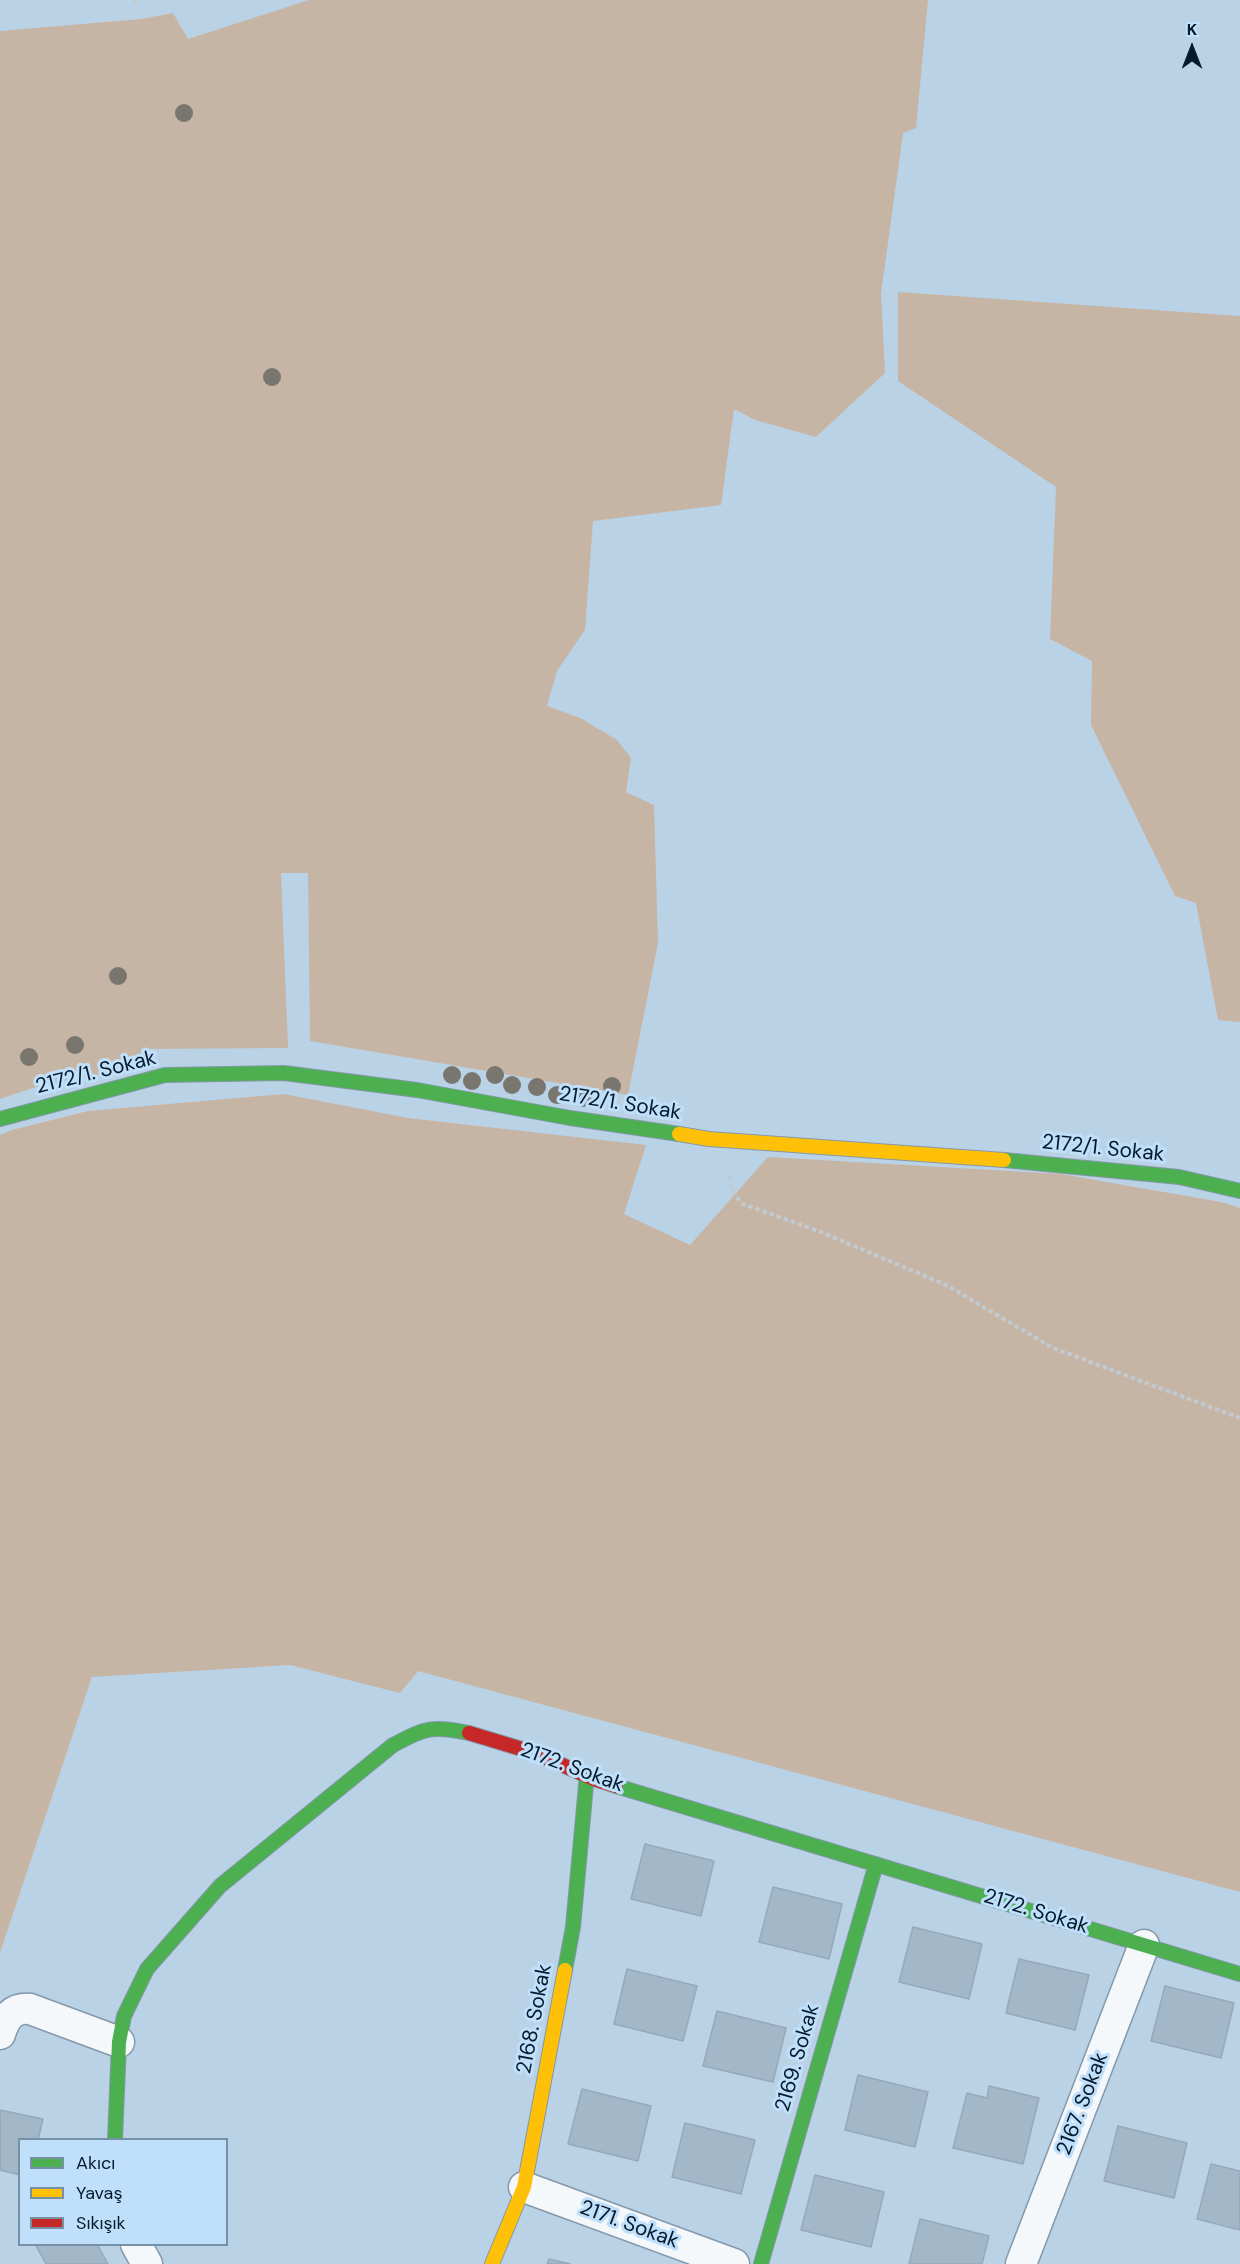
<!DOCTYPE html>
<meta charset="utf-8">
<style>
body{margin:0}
#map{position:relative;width:1240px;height:2264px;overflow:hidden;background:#bad2e6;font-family:"DM Sans",sans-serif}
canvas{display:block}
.legend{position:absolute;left:18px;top:2138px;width:210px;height:108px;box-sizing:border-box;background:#bfdffa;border:2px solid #7590a7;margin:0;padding:8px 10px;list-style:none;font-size:18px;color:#051a2a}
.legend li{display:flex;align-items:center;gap:12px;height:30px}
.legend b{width:30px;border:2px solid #7590a7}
.north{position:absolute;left:1162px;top:18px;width:60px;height:60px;-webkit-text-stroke:4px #bfdffa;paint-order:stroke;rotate:0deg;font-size:16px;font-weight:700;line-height:24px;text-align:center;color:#051a2a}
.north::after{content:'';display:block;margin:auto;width:21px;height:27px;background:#051a2a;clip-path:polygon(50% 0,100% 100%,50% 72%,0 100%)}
</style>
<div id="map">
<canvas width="1240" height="2264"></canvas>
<ul class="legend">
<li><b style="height:8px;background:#4caf50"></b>Akıcı</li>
<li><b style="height:8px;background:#ffc107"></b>Yavaş</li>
<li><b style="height:8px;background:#c62828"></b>Sıkışık</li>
</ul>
<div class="north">K</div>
</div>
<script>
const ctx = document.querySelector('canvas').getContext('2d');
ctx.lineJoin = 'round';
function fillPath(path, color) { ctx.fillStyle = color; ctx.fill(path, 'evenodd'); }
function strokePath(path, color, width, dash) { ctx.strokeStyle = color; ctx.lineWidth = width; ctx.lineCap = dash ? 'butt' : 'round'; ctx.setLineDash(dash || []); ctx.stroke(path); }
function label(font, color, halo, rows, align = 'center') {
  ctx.font = font + ' "DM Sans",sans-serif'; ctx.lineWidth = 6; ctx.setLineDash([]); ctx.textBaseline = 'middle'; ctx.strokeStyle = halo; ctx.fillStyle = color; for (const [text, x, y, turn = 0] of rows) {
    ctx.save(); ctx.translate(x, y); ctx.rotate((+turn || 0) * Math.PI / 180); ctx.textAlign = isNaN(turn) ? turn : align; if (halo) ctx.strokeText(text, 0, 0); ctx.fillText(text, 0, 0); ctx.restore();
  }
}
fillPath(new Path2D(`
 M309,0H928L916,128L903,133L881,294L885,373L816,437L755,420L734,409L721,505L593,521L585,630L557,671L547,706L580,718L617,740L631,758L626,792L654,805L658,943L628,1095L310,1041L308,873H281L288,1048L141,1049L140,1067L42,1085L0,1099V31L141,19L173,13L188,39Z
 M898,292L1240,316V1022L1218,1020L1196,903L1175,896L1091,725L1092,661L1050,639L1056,487L898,381Z
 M284,1094L408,1118L646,1145L624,1214L690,1245L768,1157L1061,1174L1221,1202L1240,1208V1892L418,1671L400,1693L290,1665L92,1677L0,1953V1135L12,1130L88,1111Z`), '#c6b5a5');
const building = new Path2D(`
 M645,1844L714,1861L701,1916L631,1899Z
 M773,1887L842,1904L829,1959L759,1942Z
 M913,1927L982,1944L969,1999L899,1982Z
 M1019,1959L1089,1975L1075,2030L1006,2013Z
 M627,1969L697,1986L683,2041L614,2024Z
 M1165,1986L1234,2003L1221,2058L1151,2041Z
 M717,2011L786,2028L773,2082L703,2066Z
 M858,2075L928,2092L915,2147L845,2130Z
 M989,2086L1039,2098L1023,2164L953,2148L967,2093L987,2098Z
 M582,2089L651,2106L638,2161L568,2144Z
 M0,2110L43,2119L38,2140H20V2175L0,2170Z
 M685,2123L755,2140L741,2194L672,2177Z
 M1118,2126L1187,2143L1174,2198L1104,2181Z
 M1211,2164L1240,2171V2230L1197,2219Z
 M815,2175L884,2192L871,2247L801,2230Z
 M920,2219L989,2236L982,2264H909Z
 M35,2244H97L108,2264H46Z
 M549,2259L570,2264H547Z`);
fillPath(building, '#a2b7c8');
strokePath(building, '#95a9bb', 1.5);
const street = new Path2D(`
 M0,2034C5,2018 12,2007 30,2009L119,2042
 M524,2187L734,2264
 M136,2244L147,2264
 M1021,2264L1144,1945`);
const fast = new Path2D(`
 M0,1119L165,1075L284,1073L417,1090L570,1118L679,1134
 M1004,1160L1179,1177L1240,1191
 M616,1786L1240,1974
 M565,1970L573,1927L587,1774
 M115,2140L119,2042L124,2016L147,1969L220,1886L393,1745C426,1728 431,1725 469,1733
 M761,2264L876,1864`);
const slow = new Path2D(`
 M679,1134L709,1139L1004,1160
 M492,2264L524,2187L565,1970`);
const jam = new Path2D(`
 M469,1733L535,1753L594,1779L616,1786`);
strokePath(street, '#8498a9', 33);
strokePath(fast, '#8498a9', 16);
strokePath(slow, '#8498a9', 16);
strokePath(jam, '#8498a9', 16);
strokePath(new Path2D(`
 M135,0L136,4
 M730,1176C731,1188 734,1196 743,1204L821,1232L946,1285L1053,1348L1240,1418`), '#c2cad1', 4, [4.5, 3]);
strokePath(street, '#f5f8fb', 30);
strokePath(fast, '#4caf50', 14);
strokePath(slow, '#ffc107', 14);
strokePath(jam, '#c62828', 14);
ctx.fillStyle = '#797670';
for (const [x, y] of [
 [184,113],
 [272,377],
 [118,976],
 [75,1045],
 [29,1057],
 [452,1075],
 [495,1075],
 [472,1081],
 [512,1085],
 [612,1086],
 [537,1087],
 [557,1095],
 [583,1098]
]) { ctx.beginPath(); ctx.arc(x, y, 9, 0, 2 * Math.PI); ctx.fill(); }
label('21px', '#051a2a', '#bfdffa', [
 ["2172/1. Sokak",96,1073,-14],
 ["2172/1. Sokak",620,1104,9],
 ["2172/1. Sokak",1103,1149,6],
 ["2172. Sokak",572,1768,20],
 ["2172. Sokak",1036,1912,17],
 ["2168. Sokak",535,2019,-79],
 ["2169. Sokak",798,2058,-74],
 ["2167. Sokak",1083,2104,-69],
 ["2171. Sokak",629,2225,20]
]);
</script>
